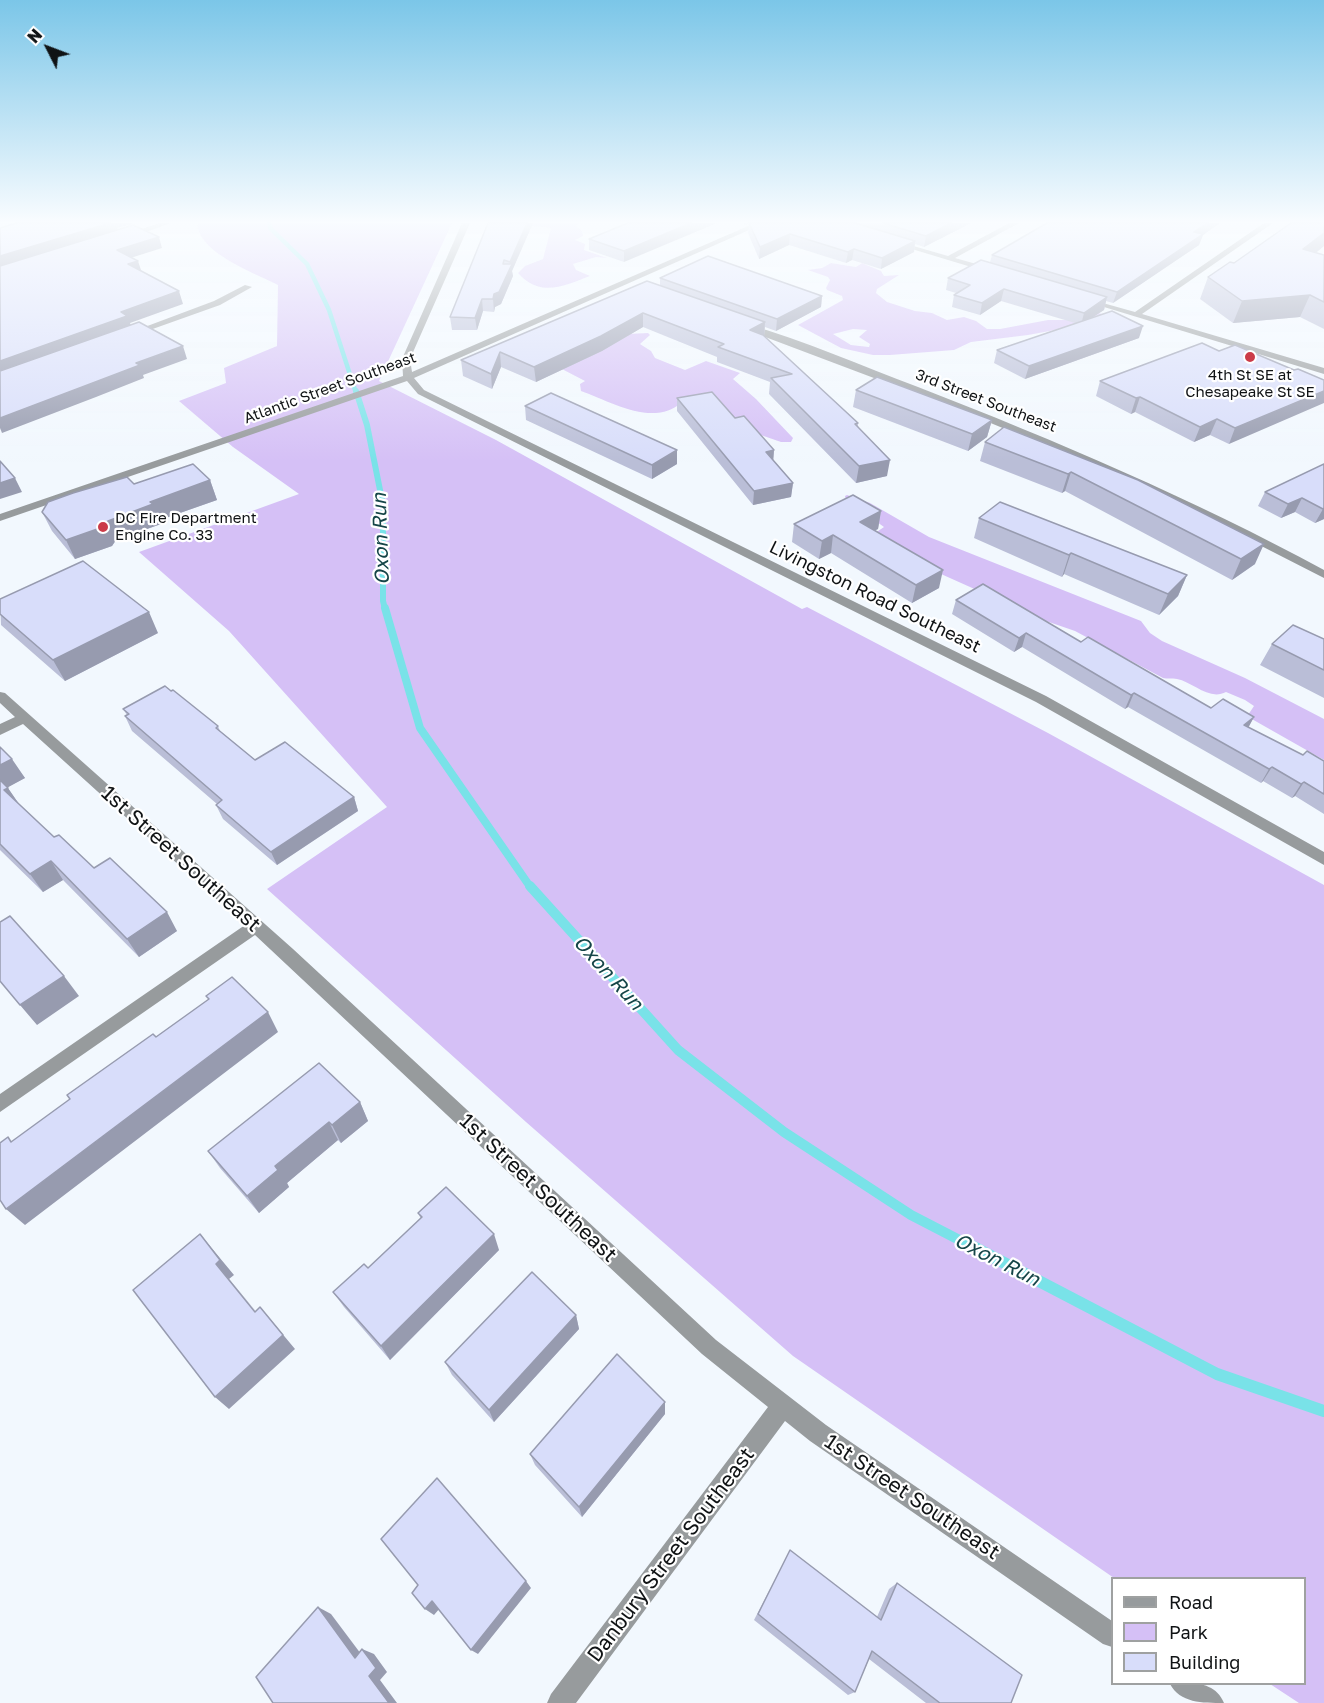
<!DOCTYPE html>
<style>
body{margin:0}
#map{position:relative;width:1324px;height:1703px;overflow:hidden;background:#f2f8fe;font-family:"Golos Text",sans-serif}
canvas{display:block}
.legend{position:absolute;left:1111px;top:1577px;width:195px;height:108px;box-sizing:border-box;background:#fff;border:2px solid #9fa1a1;margin:0;padding:8px 10px;list-style:none;font-size:18px;color:#101315}
.legend li{display:flex;align-items:center;gap:12px;height:30px}
.legend b{width:30px;border:2px solid #9fa1a1}
.north{position:absolute;left:18px;top:18px;width:60px;height:60px;-webkit-text-stroke:4px #fff;paint-order:stroke;rotate:312deg;font-size:16px;font-weight:700;line-height:24px;text-align:center;color:#101315}
.north::after{content:'';display:block;margin:auto;width:21px;height:27px;background:#101315;clip-path:polygon(50% 0,100% 100%,50% 72%,0 100%)}
</style>
<div id="map">
<canvas width="1324" height="1703"></canvas>
<ul class="legend">
<li><b style="height:8px;background:#979b9d"></b>Road</li>
<li><b style="height:16px;background:#d5c0f6"></b>Park</li>
<li><b style="height:16px;background:#d8ddfa"></b>Building</li>
</ul>
<div class="north">N</div>
</div>
<script>
const ctx = document.querySelector('canvas').getContext('2d');
ctx.lineJoin = 'round';
function fillPath(path, color) { ctx.fillStyle = color; ctx.fill(path, 'evenodd'); }
function strokePath(path, color, width, dash) { ctx.strokeStyle = color; ctx.lineWidth = width; ctx.lineCap = dash ? 'butt' : 'round'; ctx.setLineDash(dash || []); ctx.stroke(path); }
function label(font, color, halo, rows, align = 'center') {
  ctx.font = font + ' "Golos Text",sans-serif'; ctx.lineWidth = 4.5; ctx.setLineDash([]); ctx.textBaseline = 'middle'; ctx.strokeStyle = halo; ctx.fillStyle = color; for (const [text, x, y, turn = 0] of rows) {
    ctx.save(); ctx.translate(x, y); ctx.rotate((+turn || 0) * Math.PI / 180); ctx.textAlign = isNaN(turn) ? turn : align; if (halo) ctx.strokeText(text, 0, 0); ctx.fillText(text, 0, 0); ctx.restore();
  }
}
fillPath(new Path2D(`
 M199,223H452L379,381L496,440L802,609L807,607L1048,733L1324,885V1703H1299L1270,1684H1304V1578H1114L793,1356L526,1122L267,889L387,807L229,631L139,552L299,494L233,447L179,401L226,383L224,368L277,346L278,285C253,272 203,255 197,226Z
 M507,223H579L576,226L582,231L583,236L575,240L585,244L584,250L607,258L596,257L573,264L576,270L590,276C564,286 540,298 518,273L525,266L543,259L551,228Z
 M831,263L856,267L862,263L881,271L884,276L899,275L877,289L876,293L887,302L915,311L932,313L947,320L964,317L976,321L987,329H1000L1048,320H1075L1090,310L1111,317L1110,320L1028,335L971,342L954,350L890,355H873L841,348L798,325L843,300L842,296L827,290L826,288L830,280L828,277L808,270L822,268ZM853,329L867,330L859,337L870,344L869,347L851,345L833,334Z
 M648,333L650,335L640,344L651,351L655,358L685,370L706,361L740,373L733,379L756,399L793,438L791,442H781L677,406C649,425 609,401 581,391L580,384L585,381L558,367L628,334Z
 M847,495L870,503L929,537L1141,621L1150,633L1162,641L1245,678L1324,719V760L1250,718L1248,715L1254,706L1245,700L1226,692C1209,701 1193,682 1177,679C1172,678 1167,679 1163,678L1075,631L1046,621L865,540L884,527L846,500L845,496Z`), '#d5c0f6');
strokePath(new Path2D(`
 M269,223L271,229L307,264L329,310L356,393`), '#79e2e8', 4.5);
strokePath(new Path2D(`
 M356,391L367,425L383,505V601L385,609`), '#79e2e8', 6);
strokePath(new Path2D(`
 M385,608L420,728L531,888`), '#79e2e8', 8);
strokePath(new Path2D(`
 M530,886L678,1050L784,1132L911,1215L969,1245`), '#79e2e8', 10);
strokePath(new Path2D(`
 M966,1243L1217,1374L1324,1411`), '#79e2e8', 12);
fillPath(new Path2D(`
 M159,223H171L129,238L122,236Z
 M462,223H470L410,359L412,372L755,223H765L414,378L424,390L1046,696L1324,852V865L1036,702L418,394L407,381L0,521V514L403,376L402,359Z
 M1009,223H1019L955,258L994,269V273H991L892,243L896,241L948,256Z
 M1264,223H1273L1142,314L1324,368V374L1081,300L1085,298L1135,312Z
 M245,285L252,287L220,305L133,336L126,334L214,301Z
 M747,324C805,341 862,366 918,387C1057,441 1193,499 1324,570V578L1181,505L1109,472L964,412L744,329V325Z
 M0,692L5,693L293,949L716,1340L826,1425L1112,1621V1647L1103,1644L810,1441L785,1421L576,1703H547L551,1694L768,1407L702,1354L255,935L0,1112V1094L245,925L23,724L0,735V724L15,717L0,703Z
 M1170,1684C1191,1682 1215,1681 1224,1703C1202,1703 1180,1703 1170,1684Z`), '#979b9d');
fillPath(new Path2D(`
 M488,223H533L512,271L513,276L501,304L495,307L494,312L483,311L477,330H452L450,317Z
 M627,223L624,262L589,250V239Z
 M744,223H971L924,247L915,244L914,252L881,269L852,260L846,263L789,245L759,259L748,233L749,223L745,225Z
 M1047,223H1220L1203,235L1199,245L1113,303L1106,301L1104,310L1091,318L1139,338L1025,379L994,363L997,350L1075,323L1001,301L980,315L952,307L954,295L956,293L946,290L948,278L990,262L992,255Z
 M1324,223V246L1316,253L1324,255V329L1300,317L1233,323L1200,299L1208,277L1234,263Z
 M660,278L822,296L821,307L776,331L765,327L764,336L858,423V426L887,476L856,483L769,394L770,382L717,362V357L643,327L602,351L536,382L501,367L492,389L463,376L461,360L660,285Z
 M1219,351L1294,370L1229,444L1210,435L1194,442L1135,412L1131,414L1096,396L1100,381Z
 M856,390L992,420L987,437L968,451L853,407Z
 M677,398L735,418L774,450L773,460L793,483L791,497L753,505L677,411Z
 M525,406L677,464L652,479L526,420Z
 M985,442L1138,480L1255,564L1232,580L1065,491L1062,493L980,461Z
 M1324,464V519L1315,523L1295,512L1281,518L1258,506L1265,492Z
 M210,480L217,500L160,520L161,524L116,540L112,546L75,559L52,531L42,512L134,484Z
 M881,511L878,529L875,530L939,588L912,603L831,553L819,559L792,542L794,524Z
 M979,518L1187,575L1178,596L1159,615L1064,574L1062,577L974,538Z
 M0,599L158,633L65,681L1,625Z
 M956,600L1081,642L1211,708L1254,717L1248,727L1303,755L1324,761V814L1295,796L1292,798L1263,781L1261,783L1128,707L1125,709L1022,647L1014,652L952,614Z
 M1324,639V698L1260,665L1272,644Z
 M123,709L218,726L220,731L255,760L354,797L358,811L277,865L223,819L216,805L217,804L132,731L125,716L127,715Z
 M0,747L25,778L7,787L19,804L54,837L177,931L139,957L63,880L43,892L0,850Z
 M360,1102L368,1121L341,1143L338,1140L287,1183L289,1187L259,1213L220,1168L208,1151Z
 M418,1213L499,1250L390,1360L344,1307L333,1292L368,1268L421,1219Z
 M576,1315L579,1329L494,1422L452,1375L445,1362Z
 M665,1414L582,1517L535,1465L530,1454Z
 M786,1558L877,1617L889,1589L897,1583L1011,1703H926L869,1659L855,1692L848,1695L754,1620Z`), '#babed7');
fillPath(new Path2D(`
 M99,223H135L117,228L119,233L0,270V256Z
 M527,223H533L512,271L513,276L501,304L495,307L494,312L493,299L494,294L510,267V262Z
 M691,223H717L624,262V251Z
 M951,223H971L924,247L926,236Z
 M1208,223H1220L1203,235L1199,245L1113,303L1117,292L1194,232Z
 M1324,233V246L1294,270L1303,249Z
 M790,234L789,245L759,259L760,247Z
 M159,237L162,248L121,261L117,250Z
 M915,241L914,252L881,269L882,258Z
 M854,249L852,260L846,263L848,252Z
 M138,261L142,273L128,264Z
 M1004,289L1001,301L980,315L982,303Z
 M179,291L183,304L130,323L132,328L0,376V361L121,312Z
 M1310,295L1300,317L1233,323L1242,301Z
 M822,296L821,307L776,331L777,319Z
 M1107,297L1104,310L1081,325L1084,313Z
 M482,299L483,311L477,330L475,318Z
 M643,313V327L602,351L536,382L534,367Z
 M765,322L764,337L750,330Z
 M1143,326L1139,338L1025,379L1029,366Z
 M183,346L187,359L143,375L144,378L96,397L2,433L0,428V418L136,363Z
 M500,352L501,367L492,389L491,374Z
 M1324,391V403L1229,444L1235,428Z
 M1140,397L1135,412L1131,414L1136,398Z
 M1217,419L1210,435L1194,442L1200,427Z
 M992,420L987,437L968,451L972,434Z
 M677,450V464L652,479V465Z
 M774,450L773,464L766,452Z
 M890,460L887,476L856,483L859,466Z
 M1071,472L1065,491L1062,493L1068,474Z
 M15,478L22,492L0,499V483Z
 M210,480L217,500L160,520L161,524L116,540L112,546L75,559L66,540L150,502Z
 M793,483L791,497L753,505L754,491Z
 M1302,498L1295,512L1281,518L1288,504Z
 M1324,508V519L1315,523L1323,509Z
 M881,511L878,529L857,539L860,522Z
 M833,535L831,553L819,559L822,541Z
 M1264,544L1255,564L1232,580L1241,559Z
 M1071,553L1064,574L1062,577L1069,555Z
 M943,570L939,588L912,603L916,585Z
 M1187,575L1178,596L1159,615L1168,594Z
 M149,612L158,633L65,681L53,660Z
 M1026,633L1022,647L1014,652L1019,638Z
 M1134,693L1128,707L1125,709L1131,695Z
 M1254,717L1246,732L1244,725Z
 M12,759L25,778L3,790L0,786V765Z
 M1272,767L1263,781L1261,783L1269,769Z
 M1304,782L1295,796L1292,798L1301,784Z
 M8,788L21,807L4,790Z
 M354,797L358,811L277,865L271,852Z
 M51,861L63,880L43,892L30,874Z
 M167,912L177,931L139,957L127,939Z
 M64,976L79,996L37,1025L20,1005Z
 M268,1012L278,1032L25,1225L6,1209Z
 M360,1102L368,1121L341,1143L332,1125Z
 M329,1122L338,1140L287,1183L289,1187L259,1213L247,1196L275,1166Z
 M200,1234L234,1275L229,1279L268,1326L216,1264Z
 M494,1234L499,1250L390,1360L381,1346Z
 M260,1307L295,1349L229,1409L215,1397Z
 M576,1315L579,1329L494,1422L489,1410Z
 M665,1402V1414L582,1517L579,1507Z
 M526,1581L531,1588L478,1654L471,1650Z
 M432,1601L440,1608L434,1615L425,1609Z
 M318,1607L331,1614L367,1662L355,1658Z
 M362,1649L374,1654L387,1672L380,1680L397,1703H389L369,1676Z`), '#979baf');
const building = new Path2D(`
 M17,223H110L0,256V228Z
 M488,223H527L510,262L504,260L503,264H512L499,292L494,294L493,299H482L475,318L450,317Z
 M628,223H691L624,251L589,239Z
 M749,223H855L915,241L882,258L854,249L848,252L790,234L760,247Z
 M883,223H951L926,236Z
 M1047,223H1208L1194,232L1203,234L1117,292L992,255Z
 M1291,223H1324V233L1303,249L1324,255V302L1310,295L1242,301L1208,277L1230,262L1234,263Z
 M133,225L159,237L117,250L138,261L128,264L179,291L121,312L127,316L0,361V266Z
 M708,256L822,296L777,319L660,278Z
 M981,260L1107,297L1084,313L1004,289L982,303L954,295L970,285L948,278Z
 M647,281L765,322L750,330L763,335L858,423L855,424L890,460L859,466L771,378L792,374L718,347L724,344L643,313L601,336L534,367L500,352L491,374L461,360Z
 M1112,311L1143,326L1029,366L997,350Z
 M139,322L183,346L136,363L140,365L90,384L0,418V371Z
 M1202,343L1219,351L1235,345L1294,370L1298,369L1324,380V391L1235,428L1217,419L1200,427L1140,397L1136,398L1100,381Z
 M877,377L992,420L972,434L856,390Z
 M712,392L735,418L744,416L774,450L766,452L793,483L754,491L677,398Z
 M551,393L677,450L652,465L525,406Z
 M1004,427L1138,480L1264,544L1241,559L1071,472L1068,474L985,442Z
 M0,461L15,478L0,483Z
 M193,464L210,480L150,502L153,504L108,521L103,527L66,540L42,512L48,502L73,493L127,477L134,484Z
 M1324,464V508L1323,509L1302,498L1288,504L1265,492Z
 M853,495L881,511L860,522L943,570L916,585L833,535L822,541L794,524Z
 M1000,502L1187,575L1168,594L1071,553L1069,555L979,518Z
 M83,561L149,612L53,660L0,614V599Z
 M983,584L1081,642L1088,637L1211,708L1223,699L1254,717L1244,725L1303,755L1307,751L1324,761V794L1304,782L1301,784L1272,767L1269,769L1134,693L1131,695L1026,633L1019,638L956,600Z
 M1293,625L1324,639V670L1272,644Z
 M165,686L171,691L173,690L218,726L216,728L255,760L285,742L354,797L271,852L216,805L222,800L125,716L129,714L123,709Z
 M0,747L12,759L0,765Z
 M0,780L8,788L4,790L54,837L59,835L94,868L110,858L167,912L127,939L51,861L30,874L0,844Z
 M10,916L64,976L20,1005L0,981V922Z
 M232,977L268,1012L6,1209L0,1200V1143L8,1137L11,1142L70,1099L67,1095L153,1034L156,1037L209,999L206,996Z
 M319,1063L360,1102L332,1125L329,1122L275,1166L278,1170L247,1196L208,1151Z
 M446,1187L494,1234L381,1346L333,1292L364,1264L368,1268L422,1217L418,1213Z
 M200,1234L220,1260L216,1264L255,1312L260,1307L283,1335L215,1397L133,1290Z
 M532,1272L576,1315L489,1410L445,1362Z
 M617,1354L665,1402L579,1507L530,1454Z
 M437,1478L526,1581L471,1650L432,1601L425,1609L412,1593L418,1585L381,1539Z
 M790,1550L881,1620L897,1583L1022,1675L1011,1703H940L872,1651L855,1692L758,1614Z
 M318,1607L355,1658L362,1649L376,1668L369,1676L389,1703H273L256,1677Z`);
fillPath(building, '#d8ddfa');
strokePath(building, '#979baf', 1.5);
const sky = ctx.createLinearGradient(0, 0, 0, 462);
sky.addColorStop(0, '#7bc6e8');
sky.addColorStop(0.48, '#f9fcff');
sky.addColorStop(1, '#f9fcff00');
ctx.fillStyle = sky;
ctx.fillRect(0, 0, 1324, 462);
for (const [x, y, r, color] of [
 [1250,357,6,"#cb3b48"],
 [103,527,6,"#cb3b48"]
]) { const dot = new Path2D(); dot.arc(x, y, r, 0, 2 * Math.PI); ctx.fillStyle = color; ctx.fill(dot); strokePath(dot, '#fff', 2); }
label('15px', '#101315', '#fff', [
 ["4th St SE at",1250,375],
 ["Chesapeake St SE",1250,392],
 ["DC Fire Department",115,518,"left"],
 ["Engine Co. 33",115,535,"left"]
]);
label('15px', '#101315', '#fff', [
 ["Atlantic Street Southeast",330,388,-20],
 ["3rd Street Southeast",986,401,21]
]);
label('18px', '#101315', '#fff', [
 ["Livingston Road Southeast",875,597,26]
]);
label('italic 20px', '#154548', '#fff', [
 ["Oxon Run",381,539,-92],
 ["Oxon Run",608,973,48],
 ["Oxon Run",997,1260,27]
]);
label('21px', '#101315', '#fff', [
 ["1st Street Southeast",181,859,42],
 ["1st Street Southeast",538,1188,43],
 ["1st Street Southeast",912,1497,34],
 ["Danbury Street Southeast",671,1555,-53]
]);
</script>
